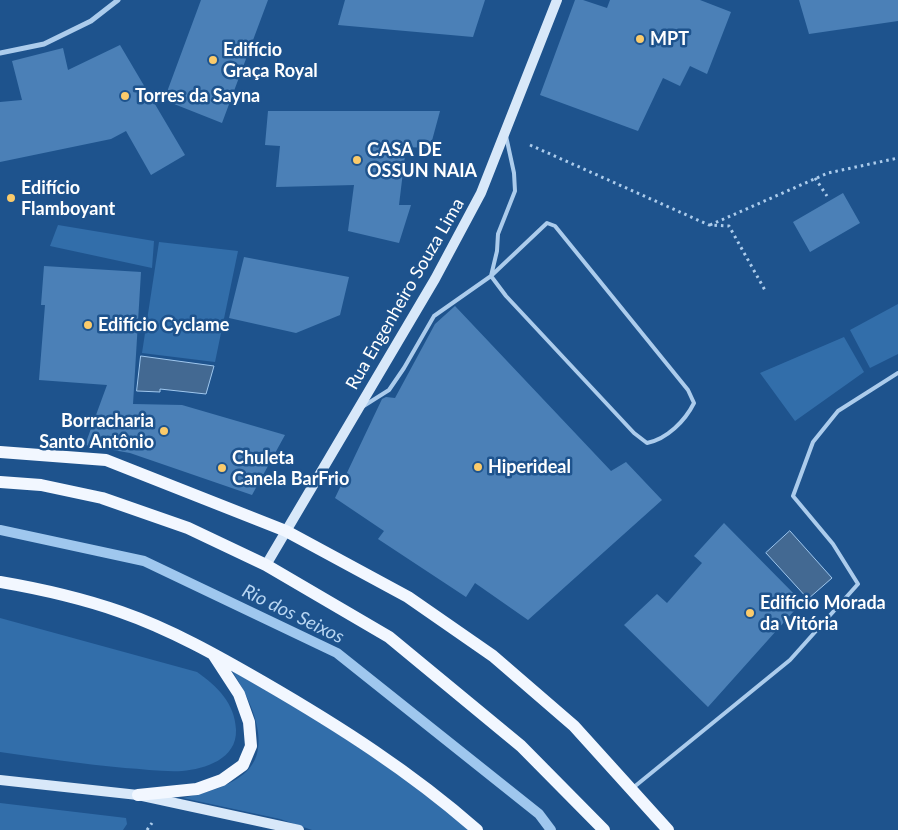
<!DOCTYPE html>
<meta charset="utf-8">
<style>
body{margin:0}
canvas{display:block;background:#1e538d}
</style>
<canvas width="898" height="830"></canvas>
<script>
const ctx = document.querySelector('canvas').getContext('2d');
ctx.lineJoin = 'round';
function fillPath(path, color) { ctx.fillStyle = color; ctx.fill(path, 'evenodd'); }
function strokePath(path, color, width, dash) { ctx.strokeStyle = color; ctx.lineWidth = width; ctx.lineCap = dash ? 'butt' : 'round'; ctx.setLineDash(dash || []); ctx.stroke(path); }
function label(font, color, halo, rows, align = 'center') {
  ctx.font = font + ' Lato,sans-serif'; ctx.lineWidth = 5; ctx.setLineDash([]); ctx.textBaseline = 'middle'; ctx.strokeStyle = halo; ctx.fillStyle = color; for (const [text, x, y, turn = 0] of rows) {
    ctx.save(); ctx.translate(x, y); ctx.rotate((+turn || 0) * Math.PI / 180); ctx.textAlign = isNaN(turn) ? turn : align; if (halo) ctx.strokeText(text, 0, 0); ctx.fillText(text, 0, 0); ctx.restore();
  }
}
fillPath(new Path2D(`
 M58,225L154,241L152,268L50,246Z
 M159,242L238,251L215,362L142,353Z
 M898,304V354L870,368L850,330Z
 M844,337L864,372L795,421L760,373Z
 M0,618L197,672C217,686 235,703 236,730C237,759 205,769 182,771C163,772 143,769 125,768C83,764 42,758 0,752Z
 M232,671C315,718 397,768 470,830H312L280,819L183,798C205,793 230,787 247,771C274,745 248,695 232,671Z
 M0,803L126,818L127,824L123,830H0Z`), '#326eaa');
const water = new Path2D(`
 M141,356L214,366L206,394L160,389V392L137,391Z
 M790,531L832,578L808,599L766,553Z`);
fillPath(water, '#436992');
strokePath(water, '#9fc7ee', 1);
strokePath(new Path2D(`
 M0,530L144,561L337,653L539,814L551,830`), '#9fc7ee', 10);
fillPath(new Path2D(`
 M201,0H268L222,123L164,100Z
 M345,0H485L473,37L338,25Z
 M575,0H583L607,8L610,0H700L731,12L707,74L690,66L680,86L663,78L638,131L540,95Z
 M799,0H898V21L809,34Z
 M120,45L185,155L151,175L126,131L111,139L0,162V102L22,100L12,61L63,48L68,70Z
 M268,111H440L430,148L406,147L399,205H411L399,243L348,231L354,185L276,187L280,146L265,145Z
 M843,193L860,223L810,252L793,222Z
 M244,257L349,277L340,315L296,333L229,318Z
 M44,266L141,272L133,404L182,405L285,435L252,495L130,453L85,445L107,385L39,380L45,305H41Z
 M455,306L611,471L626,462L662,500L528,620L475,583L466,597L378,539L384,531L335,498L382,399L386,397L395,398L435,324Z
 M724,523L802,602L708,707L624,625L657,594L667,603L702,563L694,556Z`), '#4b80b7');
strokePath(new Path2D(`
 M530,145L709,225L729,226L766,292
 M815,178L827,196
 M710,225L828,173L898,158
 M147,830L152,823`), '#acccec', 3, [2.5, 4]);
strokePath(new Path2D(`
 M362,407L389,390L404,368L434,316L491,276L547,223L555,226L688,390L694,403C685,421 667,439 647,443L634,433L506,296L491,276L497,251L498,234L515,191L514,173L506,136
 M634,787L790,660L858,584L833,544L793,496L813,442L838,411L898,373`), '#acccec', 4);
strokePath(new Path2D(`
 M0,53L44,44L91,21L118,0`), '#acccec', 5);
strokePath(new Path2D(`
 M266,565L435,279L481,193L557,0
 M0,780L138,795L299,830`), '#d8e8f9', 10);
strokePath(new Path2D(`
 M0,452L106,460L286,531L408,597L493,656L574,726L668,830
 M0,482L41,485L102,498L188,528L266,565L389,637L521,746L604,830
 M0,582C41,589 81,598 121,612C170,629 218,656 263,682C339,726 411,772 477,830
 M138,795L197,789L222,780L243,765L251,746L249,722L239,694L213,654`), '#f2f7ff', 12);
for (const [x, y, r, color] of [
 [640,39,5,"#fbcb6b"],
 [213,60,5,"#fbcb6b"],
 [125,96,5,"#fbcb6b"],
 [357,160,5,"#fbcb6b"],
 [11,198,5,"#fbcb6b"],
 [88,325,5,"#fbcb6b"],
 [164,431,5,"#fbcb6b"],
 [478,467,5,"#fbcb6b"],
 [222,468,5,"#fbcb6b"],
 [750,613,5,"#fbcb6b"]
]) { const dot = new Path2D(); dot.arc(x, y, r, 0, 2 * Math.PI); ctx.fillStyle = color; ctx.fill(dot); strokePath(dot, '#1e538d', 2); }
label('bold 18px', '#fff', '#1e538d', [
 ["MPT",650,39],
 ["Edifício",223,50],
 ["Graça Royal",223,71],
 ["Torres da Sayna",135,96],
 ["CASA DE",367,150],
 ["OSSUN NAIA",367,171],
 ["Edifício",21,188],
 ["Flamboyant",21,209],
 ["Edifício Cyclame",98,325],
 ["Borracharia",154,421,"right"],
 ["Santo Antônio",154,442,"right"],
 ["Chuleta",232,458],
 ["Canela BarFrio",232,479],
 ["Hiperideal",488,467],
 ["Edifício Morada",760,603],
 ["da Vitória",760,624]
], 'left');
label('18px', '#fff', '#1e538d', [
 ["Rua Engenheiro Souza Lima",405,294,-60]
]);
label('italic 19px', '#b8d6f3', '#1e538d', [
 ["Rio dos Seixos",293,614,26]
]);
</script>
